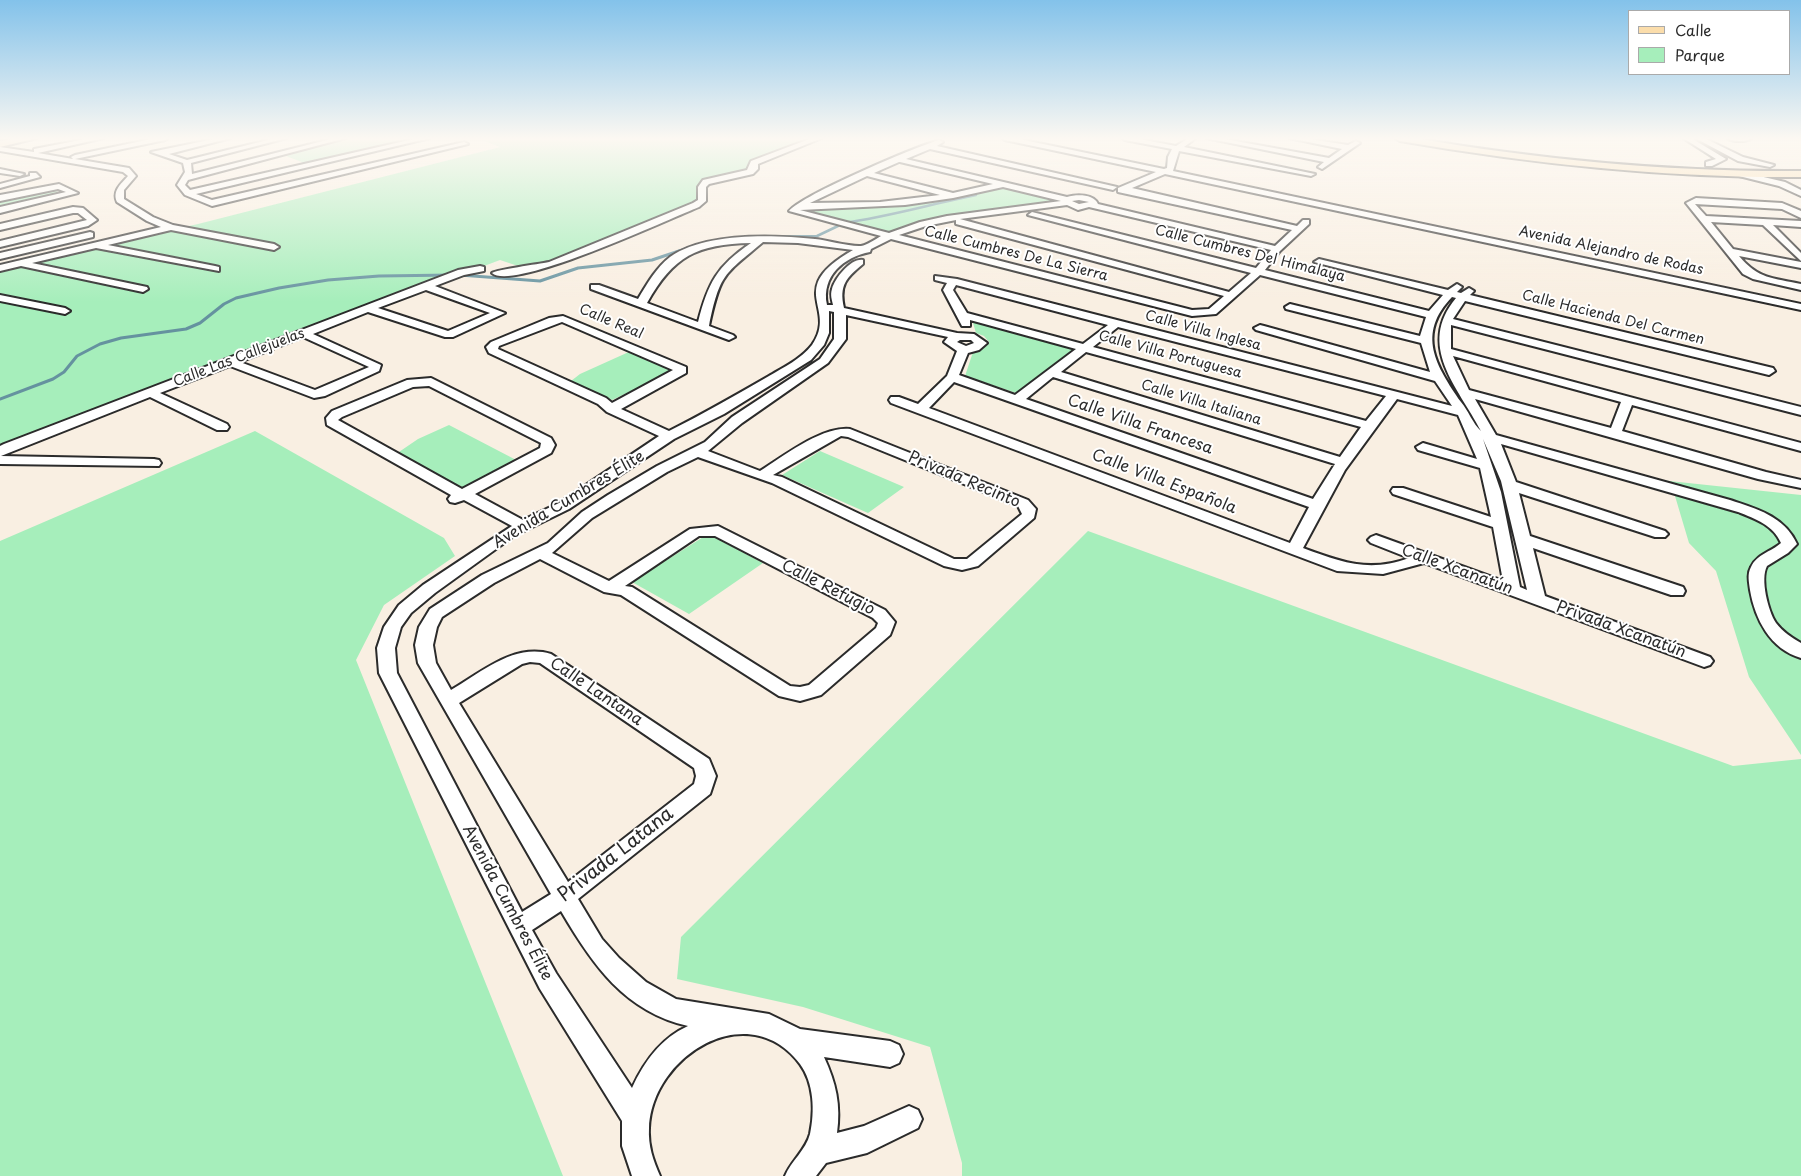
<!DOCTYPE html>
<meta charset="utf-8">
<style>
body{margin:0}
#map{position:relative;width:1801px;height:1176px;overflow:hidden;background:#f9efe2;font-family:"Playpen Sans",sans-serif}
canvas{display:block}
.legend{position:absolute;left:1628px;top:10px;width:162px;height:65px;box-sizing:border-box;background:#fff;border:1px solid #aaa;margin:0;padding:6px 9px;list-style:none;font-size:15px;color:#2b2b2b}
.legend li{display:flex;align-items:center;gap:10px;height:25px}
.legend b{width:25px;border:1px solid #aaa}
</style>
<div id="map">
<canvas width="1801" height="1176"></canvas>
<ul class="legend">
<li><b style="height:6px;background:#fbddab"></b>Calle</li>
<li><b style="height:14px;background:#a6eebb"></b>Parque</li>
</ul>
</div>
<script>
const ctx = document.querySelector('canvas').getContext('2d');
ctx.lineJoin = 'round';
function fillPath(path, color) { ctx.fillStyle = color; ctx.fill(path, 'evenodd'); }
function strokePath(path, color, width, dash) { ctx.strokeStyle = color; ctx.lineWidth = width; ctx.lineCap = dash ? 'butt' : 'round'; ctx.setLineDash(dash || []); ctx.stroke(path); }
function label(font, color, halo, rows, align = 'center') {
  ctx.font = font + ' "Playpen Sans",sans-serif'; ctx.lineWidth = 4; ctx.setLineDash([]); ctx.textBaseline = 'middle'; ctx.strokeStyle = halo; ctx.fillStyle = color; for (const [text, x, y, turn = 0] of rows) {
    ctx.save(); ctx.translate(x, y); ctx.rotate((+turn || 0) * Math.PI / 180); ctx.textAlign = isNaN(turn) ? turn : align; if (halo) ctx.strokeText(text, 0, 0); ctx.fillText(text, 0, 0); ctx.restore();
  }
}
fillPath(new Path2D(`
 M348,138H421L307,164L286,156Z
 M476,138H816L752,163L754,169L704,182L701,197L695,205L550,265L527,269L500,260L0,449V267L198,224L500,147Z
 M1001,187L1061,200L1059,203L939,217L884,233L798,211L802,208C870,210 935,205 1001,187Z
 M54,189L59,193L57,195L0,208V199Z
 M982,321L1076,349L1016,393L965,376L973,352L982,349L989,342L984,336L976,333L973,323Z
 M631,351L677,370L612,400L571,381L580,374Z
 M449,425L520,462L465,491L396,454L418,439Z
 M255,431L444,538L455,556L384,605L356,660L563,1176H0V541Z
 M820,451L904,487L868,513L782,475Z
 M1660,480L1801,495V755L1749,677L1716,571L1689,543L1672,486Z
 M1088,531L1733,766L1801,759V1176H962V1163L930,1047L803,1007L677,979L681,937Z
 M708,534L763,563L689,614L632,582Z`), '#a6eebb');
strokePath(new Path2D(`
 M843,223C888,217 931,204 976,195
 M756,237L817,236L838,226
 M699,244L731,238
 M676,252L690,247`), '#65929f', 2.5);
strokePath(new Path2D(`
 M460,275L540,281L578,268L652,260L679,251
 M0,399L53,379L64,372L77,356L100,344L121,338L186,329L200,323L224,304L236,298L279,288L328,280L379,276L452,275`), '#65929f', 3);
const minor = new Path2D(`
 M91,138H104L38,153L73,159L71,157L75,155L156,138H168L165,140L75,159L129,168L136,176L124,190V199L153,217L173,225L274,244L279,247L274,250L171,230L108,245L215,266L219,267V271L96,248L32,263L147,287L148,289L143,292L21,266L0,271V265L161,227L147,221L117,202C112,191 121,184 128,176L123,172L0,151V147L34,152V149Z
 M219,138H231L169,154L187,160L276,138H287L191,163L192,174L335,138H346L188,180L185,185L190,190L418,138H430L196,194L212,200L464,142L468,144L212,206L185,195L177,185L185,172L183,163L151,152Z
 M812,138H822L758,164V169L753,174L709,184L706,187V201L699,207C669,219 513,292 492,273C495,270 539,264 549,262L693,203L698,200V187L703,180L747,170L751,161Z
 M1002,138H1014L1164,169L1167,168L1168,157L1172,149L1125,140L1122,138H1134L1176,146L1189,138H1196L1184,147L1315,174L1311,176L1179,151L1173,171L1801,304V310L1165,174L1132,188L1297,226L1303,220H1309V224L1280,251L1265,270L1429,311L1443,295L1314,262L1319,259L1448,290L1457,284L1462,287L1457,292L1461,293L1469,288L1474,291L1470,295L1773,368L1775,371L1769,375L1465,301L1453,319L1801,407V415L1451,325V349L1801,443V451L1632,405L1622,431L1766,472L1801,480V488L1758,479L1475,399L1496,435L1730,500C1757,509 1784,516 1797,544L1788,553L1767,566C1760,579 1768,611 1776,623C1783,632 1792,638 1801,643V658C1770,649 1755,619 1750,590C1749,582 1747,574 1751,567C1757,554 1771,552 1781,543C1773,525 1756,519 1738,512L1501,444L1516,482L1665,531L1668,534L1665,537H1655L1519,493L1530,536L1683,587L1685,591L1683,595H1671L1533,548L1545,596L1710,657L1713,661L1710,665L1704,667L1424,563L1383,574L1337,571L891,403L889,400L891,397H899L918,404L947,376L957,351L944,342L948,337L846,315V339L828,363L742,423L708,451L760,471C784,456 822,426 850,429L1028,500L1036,509L1034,518L978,566L962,570L944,566L772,483L698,457L667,472L592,518L552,553L609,581L690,529L718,526L885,610L895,622L890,635L821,695L800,701L779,696L621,595L604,592L540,559L494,583L442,617L437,627L433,645L436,663L451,690C482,672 514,643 551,654L709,759L716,776L710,794L578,899L602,939L619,958L646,982L676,999L769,1014L800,1029L890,1041L899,1045L903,1054L899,1063L890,1067L824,1057C836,1083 841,1105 837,1133L864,1126L909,1106L918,1110L922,1119L918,1128L867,1153L826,1163L816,1176H785C791,1161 806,1150 810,1134C815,1111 814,1083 800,1064C749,996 652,1055 649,1128C648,1146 653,1160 660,1176H632L622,1146V1121L540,989L379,673L377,648L384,627L399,605L423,585L512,526L464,500L455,503L450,502L448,499L451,495L327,425L326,418L332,411L407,380L431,378L551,438L555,445L551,453L475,494L523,520L559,503L659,436L607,412L598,404L489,353L486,347L491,342L549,318L563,316L686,367V373L621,409L669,431C703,414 736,395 769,376C784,367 801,359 812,345C839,307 783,290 853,250L798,243L763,242C724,275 720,273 709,326L733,335L735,337L729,340L591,289V285H599L638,299C647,284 656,268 670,257C706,232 773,235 815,239C827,240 850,247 861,246C867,245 876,239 881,236L789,211C804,194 913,148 939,140L943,142L937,146L1117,187L1113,190L930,149L906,159L1067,197C1077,194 1094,194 1098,204L1275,246L1292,230L1118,192V188L1156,172L1005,140ZM899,162H900L993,184L953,193L874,173ZM867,176L940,195L880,202L810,203ZM1003,187L1061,201L947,216L920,222L889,233L800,210L905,205L953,198ZM1079,200L1089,202L1079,204L1072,201ZM1067,205L1078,210L1089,207L1271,250L1256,268L1032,212L1028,215L1251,273L1229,292L960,219ZM956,220V224L1224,296L1209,309L1192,310L899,235L926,226ZM891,239L1192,316L1216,314L1260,275L1426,317L1420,336L1290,304L1285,307L1286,309L1421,343L1430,372L1264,326L1260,325L1254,328L1256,330L1435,381L1452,406L957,279L935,276V280L947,283L943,290L962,326H970V320L1076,349L1015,395L959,375L968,353L979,350L987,343L974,334L957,333L844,308C839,285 846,278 863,264V260C851,258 835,278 832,289C830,295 832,300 833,305H827C821,276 844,257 870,252L871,249ZM751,243C717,266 708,283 698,322L647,303C673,256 697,244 751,243ZM956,285L1108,325L1083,344L967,313L953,290ZM1452,297L1456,298C1416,346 1458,387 1481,431C1473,424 1468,410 1461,402C1436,366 1416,334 1452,297ZM829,311L834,312V339L820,359L732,417L705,442L657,466L608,495L582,512L548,543L482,575L430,609L419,627L415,645L418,663L551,894L522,912L397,673L395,648L401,627L411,613L435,593L514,536L569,509L674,439L724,414L811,360L824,345L829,333ZM562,322L673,370L612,403L606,398L498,349L499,346ZM1118,327L1386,396L1366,421L1093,347ZM960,340H971L974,343L966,346L957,342ZM1086,352L1361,427L1340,457L1061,372ZM1453,356L1621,402L1611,428L1469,390ZM1053,377L1335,464L1313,499L1026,399ZM954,382L1309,507L1290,543L929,408ZM429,386L541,443L540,448L462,489L338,420L342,417L413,387ZM1397,399L1458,415L1477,459L1423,443L1416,447L1418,450L1480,468L1491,517L1403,488H1393L1391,491L1393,494L1493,527L1503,581L1376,535L1371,537L1368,540L1371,543L1409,558C1369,573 1341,562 1303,548L1345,470ZM841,436L848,437L1018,506L1022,514L967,559H954L782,477L773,475ZM1483,439L1501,481L1527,590L1520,587L1501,492ZM699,536H715L873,618L878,623L876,628L809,685L800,687L790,686L632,587L625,586ZM530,662L540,663L694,768L696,776L694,784L568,882L459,703L522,664ZM561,911C592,964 625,1012 688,1026C661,1038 644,1062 632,1088L556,973L532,930Z
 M1206,138H1219L1329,158L1342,149L1289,138H1303L1348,145L1356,141L1360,143L1322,169L1318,167L1324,162Z
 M1683,138H1691L1726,159L1712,166H1706V162L1716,159Z
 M1695,138H1704L1743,157L1774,165L1770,167L1738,161Z
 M1727,138H1752C1746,142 1733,142 1727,138Z
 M0,169L24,174L20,176L0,173Z
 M1742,172L1785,182L1801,190V196L1779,186L1739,176L1738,174Z
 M30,173H36L40,177L0,188V184L30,176Z
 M59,184L78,193L0,213V207L66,192L58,189L0,201V195Z
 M1696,198L1782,203L1801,211V218L1782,209L1695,204L1706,216L1801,221V227L1773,225L1801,253V261L1763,225L1711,222L1733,249L1801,262V268L1739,256C1758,279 1773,278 1801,284V290L1753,279L1743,274L1686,203Z
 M73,207L83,208L97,220L88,226L0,247V241L87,220L78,213H73L0,230V224Z
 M90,232L93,233V237L0,259V253Z
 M480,266L484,267V271L464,275L435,286L505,313L453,337H445L368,312L313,334L381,365L379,371L325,396L314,398L230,366L160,393L227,424L229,427L227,430H217L150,397L1,456L154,459L159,460L161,463L159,466L0,464V446L4,444L458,270ZM426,290L490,313L448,331L378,308ZM303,337L369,367L315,390L240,362Z
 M0,295L65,308L70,311L65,314L0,301Z`);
const major = new Path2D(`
 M20,138H37L0,147V141Z
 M1395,138H1414C1542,160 1671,172 1801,171V177C1666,178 1533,164 1400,141Z`);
strokePath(minor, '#2b2b2b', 4);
strokePath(major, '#2b2b2b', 4);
fillPath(minor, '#fff');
fillPath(major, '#fbddab');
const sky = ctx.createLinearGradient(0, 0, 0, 302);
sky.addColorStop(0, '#83c2ea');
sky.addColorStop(0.46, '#fcf8f2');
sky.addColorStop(1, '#fcf8f200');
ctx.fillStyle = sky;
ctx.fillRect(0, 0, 1801, 302);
label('14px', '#2b2b2b', '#fff', [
 ["Avenida Alejandro de Rodas",1611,251,12],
 ["Calle Cumbres De La Sierra",1016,254,14],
 ["Calle Cumbres Del Himalaya",1250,254,14],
 ["Calle Hacienda Del Carmen",1613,318,14],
 ["Calle Real",611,322,23],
 ["Calle Villa Inglesa",1203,331,15],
 ["Calle Villa Portuguesa",1170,355,15],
 ["Calle Las Callejuelas",239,358,-21],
 ["Calle Villa Italiana",1201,403,17]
]);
label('16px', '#2b2b2b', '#fff', [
 ["Calle Villa Francesa",1140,425,19],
 ["Privada Recinto",964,480,23],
 ["Calle Villa Española",1164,482,21],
 ["Avenida Cumbres Élite",569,500,-31],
 ["Calle Xcanatún",1457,570,20],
 ["Calle Refugio",828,588,27],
 ["Privada Xcanatún",1621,630,20],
 ["Calle Lantana",596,692,34],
 ["Avenida Cumbres Élite",507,903,62]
]);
label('19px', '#2b2b2b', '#fff', [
 ["Privada Latana",616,855,-38]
]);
</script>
